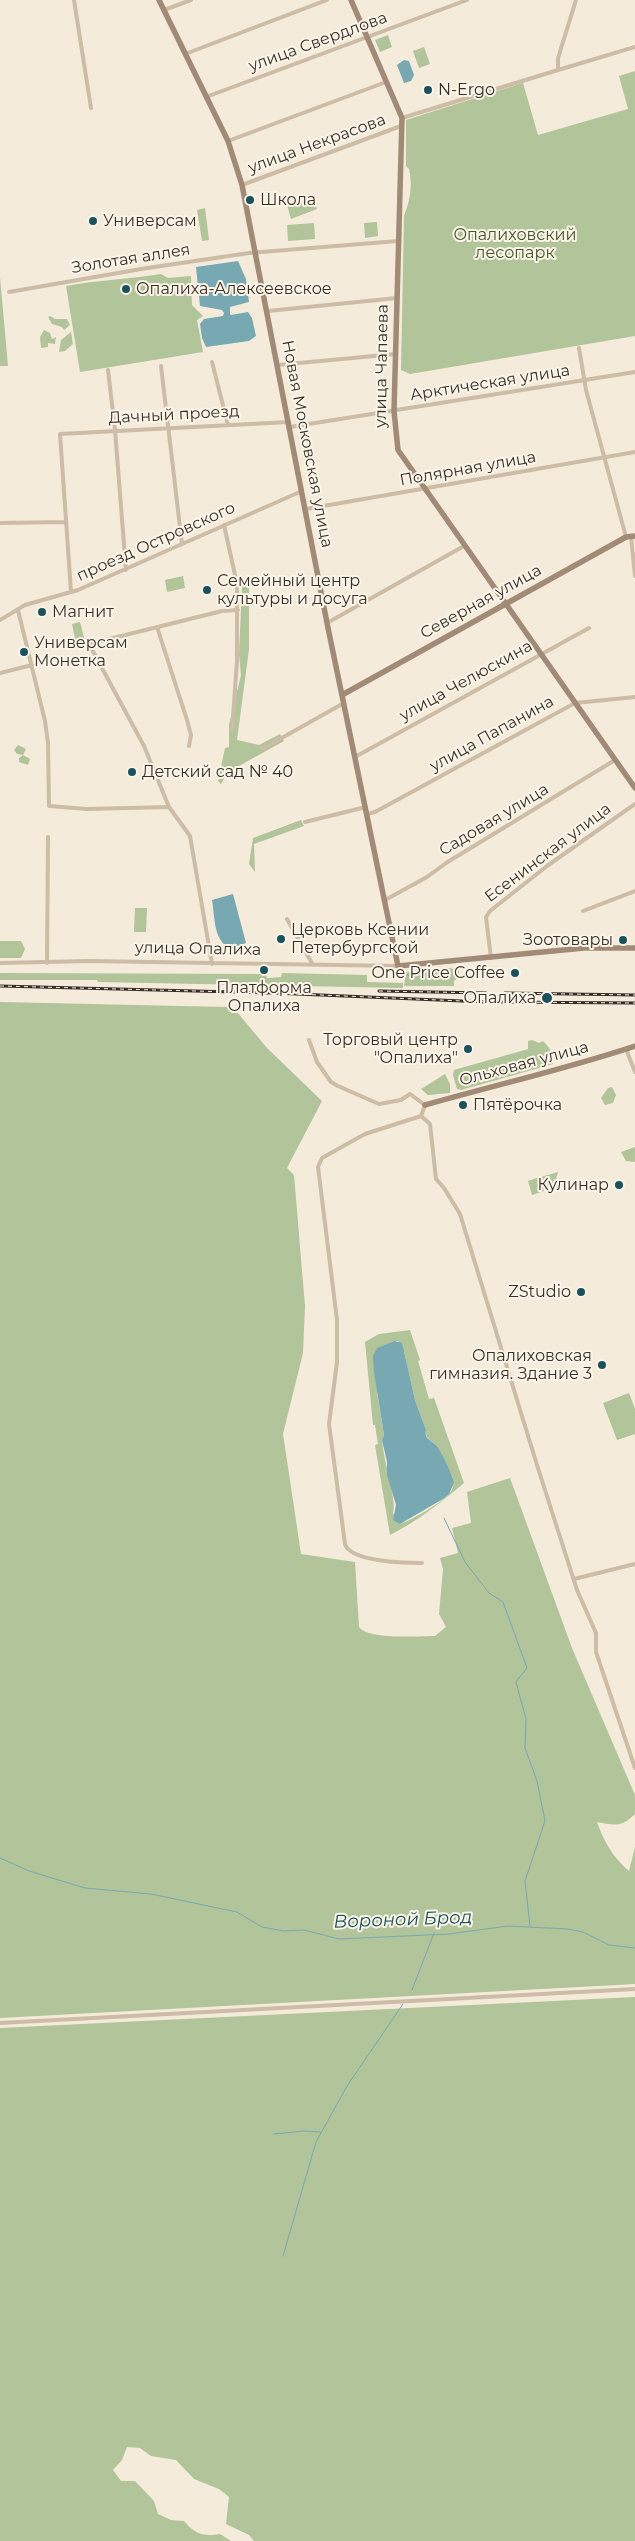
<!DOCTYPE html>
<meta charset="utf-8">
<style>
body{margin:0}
canvas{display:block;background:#f4ebdb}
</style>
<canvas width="635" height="2541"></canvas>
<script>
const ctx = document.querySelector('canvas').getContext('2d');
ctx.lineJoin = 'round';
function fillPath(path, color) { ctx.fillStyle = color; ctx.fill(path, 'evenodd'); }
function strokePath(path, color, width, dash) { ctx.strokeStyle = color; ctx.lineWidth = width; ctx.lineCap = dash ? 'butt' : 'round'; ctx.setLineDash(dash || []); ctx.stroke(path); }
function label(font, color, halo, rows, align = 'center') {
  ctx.font = font + ' Montserrat,sans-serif'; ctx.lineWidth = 4; ctx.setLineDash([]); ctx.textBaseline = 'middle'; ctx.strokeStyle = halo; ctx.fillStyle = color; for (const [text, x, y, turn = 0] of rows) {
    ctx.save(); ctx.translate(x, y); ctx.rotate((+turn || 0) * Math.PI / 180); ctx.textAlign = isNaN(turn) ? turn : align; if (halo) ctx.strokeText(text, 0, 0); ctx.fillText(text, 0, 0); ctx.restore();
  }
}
fillPath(new Path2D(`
 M388,35L392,47L380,52L375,40Z
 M424,47L430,64L419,68L413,51Z
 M635,71V336L410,374L401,370L404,216C410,201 413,185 409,169L406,166V120L523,83L538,135L628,109L619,76Z
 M314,198L317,209L291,219L287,205Z
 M205,208L209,240L202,241L197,210Z
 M377,222L378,236L365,238L364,223Z
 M314,223L315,239L288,241L287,225Z
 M161,274L168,278L191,276L192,305L203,316L197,320L203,352L80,372L66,286C98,280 129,279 161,274Z
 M0,277L8,366H0Z
 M50,316L55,319H67L70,325L64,330L62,327L52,324L48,317Z
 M44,330L50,333L52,339L56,337L55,344L48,343V347L41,348L40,337Z
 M71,332L73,344L65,351L59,352L61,340Z
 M183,576L185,588L167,592L165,580Z
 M249,585V649L237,740L259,745L280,734L284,741L228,772L221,784L218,781L225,748L229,747V725L241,675L239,654L242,586Z
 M80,622L85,641L76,643L72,624Z
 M18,745L26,749L23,755L30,759L28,765L19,762V758L23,755L17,754L14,750Z
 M301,820L304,826L254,844L255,872L249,864L253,838Z
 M135,908H147L146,932H134Z
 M0,941H21L25,949L21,958H0Z
 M449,968L459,970V977L454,981V986H404L406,972Z
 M0,973L266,974L267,978L281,977L282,973L367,975V982L403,983V988L98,982L97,980H0Z
 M0,1002L227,1007L237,1012L267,1048L322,1101L287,1168L294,1175L305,1306L303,1353L283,1434L301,1554L355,1562L359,1627C368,1640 419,1636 435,1636L446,1627L439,1614L443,1569L440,1558L458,1553L452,1528L471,1523L467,1492L510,1478L572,1648L635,1795V1814C621,1828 614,1825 597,1822C603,1840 614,1859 629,1871L635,1847V1984L0,2018Z
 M532,1040L539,1043L543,1041C553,1051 551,1053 553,1064L461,1090L457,1089L453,1075L454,1070L528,1049V1041Z
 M445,1074L450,1084V1093L428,1095L421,1089Z
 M612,1087L616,1095L613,1103L605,1105L601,1098L608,1088Z
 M635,1147V1162L626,1161L621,1152Z
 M558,1172L556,1179L545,1190L541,1177Z
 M540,1177L544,1191L532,1195L528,1181Z
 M410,1330L420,1360L418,1361L429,1399L434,1398L464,1483C440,1503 418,1521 390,1535L375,1445L378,1444L375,1425H373L365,1342L379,1334ZM395,1341H398L404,1351L415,1400L426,1430C425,1439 431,1440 436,1445C441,1450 443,1459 446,1466C449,1473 455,1478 453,1487C451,1499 411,1520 400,1524L393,1513C398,1497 377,1444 384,1435L377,1392Z
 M629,1393L635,1409V1434L617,1440L603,1403Z
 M635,1997V2541H254L249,2535L226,2524L229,2497L219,2489L194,2479L176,2460L151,2456L140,2448L127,2447L122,2460L113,2470L121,2481H135L154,2501L158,2514L171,2520L184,2521C195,2534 203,2537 220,2534L231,2541H0V2028Z`), '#b1c49a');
fillPath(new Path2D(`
 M404,60L409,61L414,75L411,81L404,83L397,65Z
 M238,261L246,279L249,302L230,307V314L231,315L248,312L252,318L256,336L249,341L206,347L202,338L200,324L204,319L223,316L224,313L222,310L200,306L196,267Z
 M233,894L246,943L231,949C213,941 215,917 212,900Z
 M395,1341L402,1343L404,1351L415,1400L426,1430C424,1440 432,1440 437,1446C441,1451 453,1476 454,1483L449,1494L443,1499L400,1524L393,1520L396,1505L387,1475V1462L382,1440L384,1435L374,1372L373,1356L377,1348Z`), '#78a9b3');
strokePath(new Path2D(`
 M405,975H438
 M444,1518L465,1562L489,1593L503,1602L527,1668L516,1682L526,1719L525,1748L537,1781L545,1821L525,1881L530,1926
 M0,1858L29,1871L85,1888L151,1894L237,1912L262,1927L284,1931L304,1930L339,1939L449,1934L508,1926L568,1929L583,1932L609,1945L635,1948
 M412,1990L434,1933
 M274,2134L303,2131L321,2132
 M283,2256L316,2142L347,2086L403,2004`), '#78a9b3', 1);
strokePath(new Path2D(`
 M74,0L91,108
 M164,10L191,0
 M185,54L327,0
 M558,70L635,47
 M206,97L467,0
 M402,118L558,70V58L576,0
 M228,141L386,82
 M242,185L401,126
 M9,292L141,269L249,253L398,241
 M268,311L397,298
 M579,348L586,390L626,537
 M212,362L228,425
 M278,365L395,354
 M161,366L182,544
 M108,370L115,430L126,570
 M290,427L635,372
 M306,509L635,452
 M0,523L66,522
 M224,525L237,584V661L232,731
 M631,536L635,576
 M71,592L60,434L289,422
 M18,610L45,721L48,743L49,806L87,809L169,807
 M0,620L25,605L78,590L302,491
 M327,623L464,546
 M157,627L187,720L191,735L189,746
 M0,673L32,665
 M262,749L344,703
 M355,757L589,628
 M367,814L375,812L575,703L635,697
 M305,822L366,807
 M385,900L427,877L446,863L615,760
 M583,911L635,891
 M287,919L313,965
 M491,958L486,917L490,911L547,866L635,804
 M0,963L89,961L398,966
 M47,963L48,837
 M212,964L190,836L169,807L144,746L89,644L222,611L238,610
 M309,1040L317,1062L331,1082L338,1086L379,1104L401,1100L410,1094L425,1105L421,1116
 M626,1049L635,1072
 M421,1116L430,1124L436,1179L444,1188L460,1214L537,1465L577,1590L596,1633V1652L635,1768
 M421,1116L365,1134L322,1158L318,1167L337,1320V1362L329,1424L345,1544C350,1562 406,1563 422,1563
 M574,1579L635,1564
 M0,2023L635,1989`), '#cdbca6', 4);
strokePath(new Path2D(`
 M159,0L228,141L242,185L327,623L398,966L584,948H635
 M351,0L402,118L394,411L398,450L635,788
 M342,695L626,537L635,536
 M425,1105C495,1085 566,1069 635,1046`), '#a18b77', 5.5);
const rail = new Path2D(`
 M0,986L273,993L486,1002
 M379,991L486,993
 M505,993L635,995
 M497,1002L635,1003`);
strokePath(rail, '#382f27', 3);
strokePath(rail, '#fbf4e8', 1, [4]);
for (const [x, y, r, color] of [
 [428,90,5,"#1a515d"],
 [250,200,5,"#1a515d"],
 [93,221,5,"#1a515d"],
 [126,289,5,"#1a515d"],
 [207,590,5,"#1a515d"],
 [42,612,5,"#1a515d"],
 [24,652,5,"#1a515d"],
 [132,772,5,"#1a515d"],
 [281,939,5,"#1a515d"],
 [623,940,5,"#1a515d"],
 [264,970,5,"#1a515d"],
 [515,973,5,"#1a515d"],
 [547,998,6,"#1a515d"],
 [468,1049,5,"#1a515d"],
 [463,1105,5,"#1a515d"],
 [619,1185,5,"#1a515d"],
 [581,1292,5,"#1a515d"],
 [602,1365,5,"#1a515d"]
]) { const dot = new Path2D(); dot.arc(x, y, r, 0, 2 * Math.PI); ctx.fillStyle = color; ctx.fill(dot); strokePath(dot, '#fbf4e8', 2); }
label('16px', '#382f27', '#fbf4e8', [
 ["улица Свердлова",318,42,-20],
 ["улица Некрасова",317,144,-20],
 ["Золотая аллея",131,259,-9],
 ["улица Чапаева",382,366,-89],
 ["Арктическая улица",490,383,-9],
 ["Дачный проезд",174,415,-3],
 ["Новая Московская улица",307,444,79],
 ["Полярная улица",468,469,-10],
 ["проезд Островского",156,542,-24],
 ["Северная улица",481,602,-29],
 ["улица Челюскина",466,681,-29],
 ["улица Папанина",492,734,-29],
 ["Садовая улица",494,820,-31],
 ["Есенинская улица",548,853,-37],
 ["улица Опалиха",198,949,1],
 ["Ольховая улица",524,1064,-15]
]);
label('16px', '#382f27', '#fbf4e8', [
 ["N-Ergo",438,90],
 ["Школа",260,200],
 ["Универсам",103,221],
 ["Опалиха-Алексеевское",136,289],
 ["Семейный центр",217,581],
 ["культуры и досуга",217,599],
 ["Магнит",52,612],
 ["Универсам",34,643],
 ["Монетка",34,661],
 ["Детский сад № 40",142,772],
 ["Церковь Ксении",291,930],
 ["Петербургской",291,948],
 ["Зоотовары",613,940,"right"],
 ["One Price Coffee",505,973,"right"],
 ["Платформа",264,988,"center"],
 ["Опалиха",264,1006,"center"],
 ["Опалиха",536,998,"right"],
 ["Торговый центр",458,1040,"right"],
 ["\"Опалиха\"",458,1058,"right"],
 ["Пятёрочка",473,1105],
 ["Кулинар",609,1185,"right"],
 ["ZStudio",571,1292,"right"],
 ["Опалиховская",592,1356,"right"],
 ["гимназия. Здание 3",592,1374,"right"]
], 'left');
label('16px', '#425829', '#fbf4e8', [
 ["Опалиховский",515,235],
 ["лесопарк",515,253]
]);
label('italic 18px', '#1a515d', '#fbf4e8', [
 ["Вороной Брод",403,1920,-2]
]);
</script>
